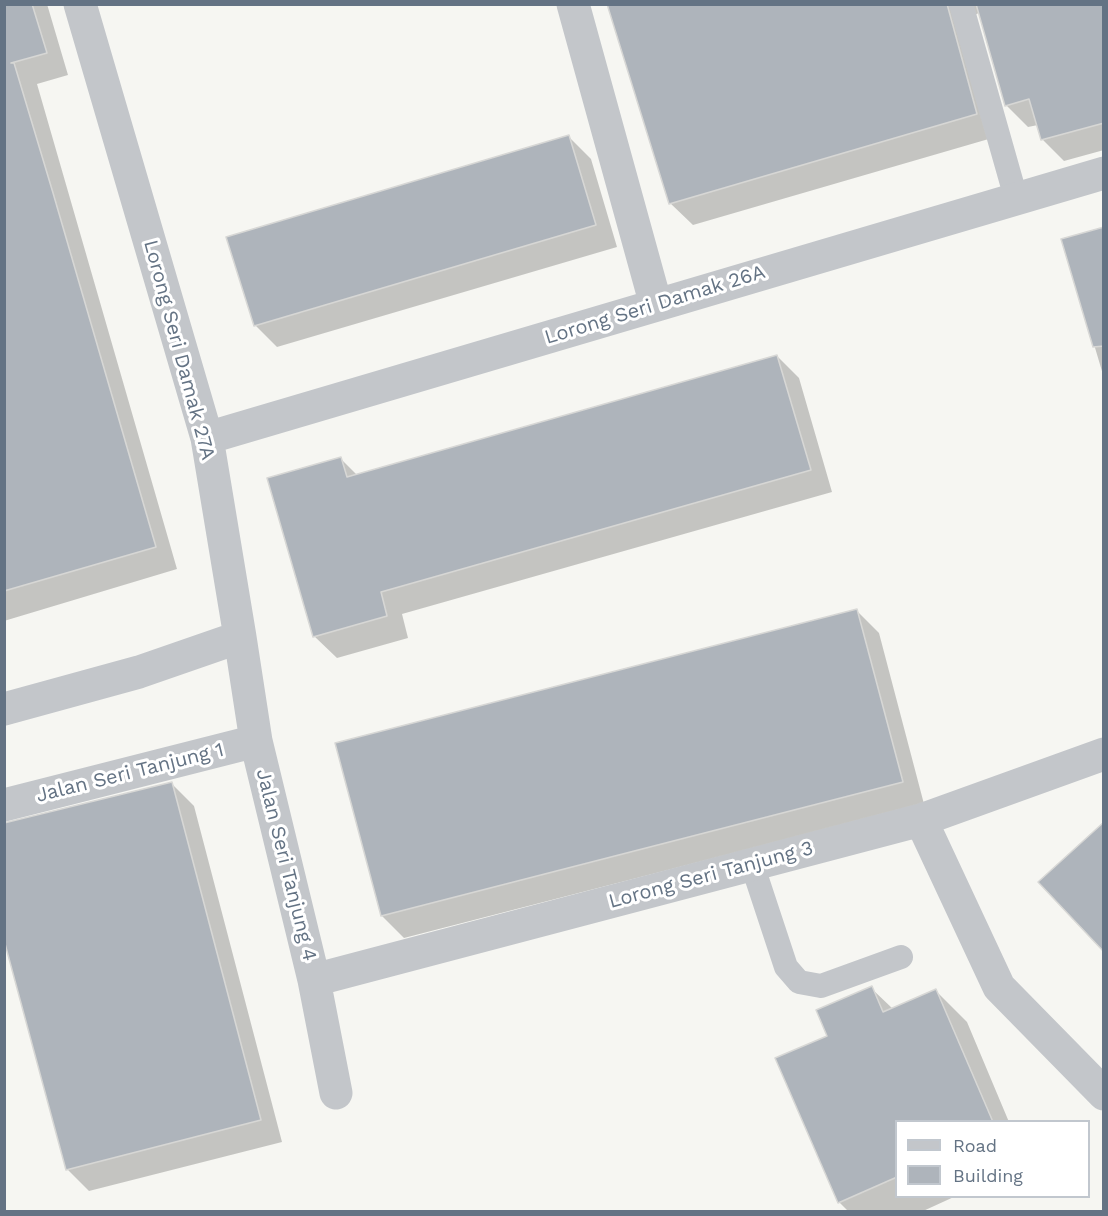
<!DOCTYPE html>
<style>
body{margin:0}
#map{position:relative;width:1108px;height:1216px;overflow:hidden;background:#f6f6f2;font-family:"Work Sans",sans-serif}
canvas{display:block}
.frame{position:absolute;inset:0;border:6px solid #647384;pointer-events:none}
.legend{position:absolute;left:895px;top:1120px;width:195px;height:78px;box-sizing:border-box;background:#fff;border:2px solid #c1c7ce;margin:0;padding:8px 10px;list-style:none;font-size:18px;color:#647384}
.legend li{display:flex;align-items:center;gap:12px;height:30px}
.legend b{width:30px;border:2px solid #c1c7ce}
</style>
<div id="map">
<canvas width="1108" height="1216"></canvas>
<div class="frame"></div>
<ul class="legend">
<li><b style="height:8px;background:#c3c6ca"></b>Road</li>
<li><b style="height:16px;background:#aeb4bb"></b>Building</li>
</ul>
</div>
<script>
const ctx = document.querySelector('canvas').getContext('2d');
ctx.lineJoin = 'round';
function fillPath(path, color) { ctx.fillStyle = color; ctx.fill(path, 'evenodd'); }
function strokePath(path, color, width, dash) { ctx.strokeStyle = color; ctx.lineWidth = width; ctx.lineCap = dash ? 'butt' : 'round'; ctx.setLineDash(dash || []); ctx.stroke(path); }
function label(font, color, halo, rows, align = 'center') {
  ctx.font = font + ' "Work Sans",sans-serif'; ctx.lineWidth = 6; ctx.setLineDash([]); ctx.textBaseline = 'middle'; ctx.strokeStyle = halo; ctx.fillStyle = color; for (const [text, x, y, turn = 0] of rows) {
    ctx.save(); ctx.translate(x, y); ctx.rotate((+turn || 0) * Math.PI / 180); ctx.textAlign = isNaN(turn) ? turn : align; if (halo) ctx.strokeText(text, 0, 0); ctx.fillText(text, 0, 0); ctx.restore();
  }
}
fillPath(new Path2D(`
 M4,4H47L68,75L37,84L177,569L4,621Z
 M609,4H1104V150L1064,161L1042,139L1038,125L1028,127L1006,105L980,12L972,17L999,136L693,225L670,203Z
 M569,137L591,159L617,247L277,347L255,325Z
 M1104,228V378L1063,240Z
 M777,356L799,378L832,492L402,614L408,638L337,658L314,636L340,458L358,476Z
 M857,611L879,633L924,804L404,938L382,916Z
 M172,784L194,806L282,1142L89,1191L67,1169Z
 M871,988L893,1009L936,991L967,1022L1009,1122H896V1196H956L921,1212H849L839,1202L829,1037Z`), '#0003');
const building = new Path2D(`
 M4,4H32L47,53L11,63H14L53,193L156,547L4,591Z
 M607,4H947L977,114L669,204Z
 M976,4H1104V123L1041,140L1029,99L1005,106Z
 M569,135L596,225L254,326L226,237Z
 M1104,227V346L1093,347L1061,239Z
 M777,355L811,470L381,592L387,616L313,637L267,478L341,457L347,477Z
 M857,609L903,782L381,916L335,743Z
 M172,782L261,1120L66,1170L4,940V823Z
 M1104,822V952L1038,882Z
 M872,986L883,1012L936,989L993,1122H897V1177L838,1203L775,1058L827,1036L816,1010Z`);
fillPath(building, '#aeb4bb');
strokePath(building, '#d7d7d5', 1.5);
strokePath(new Path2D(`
 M961,4L1016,198
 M752,864L786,967L799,982L821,986L901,957`), '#c3c6ca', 24);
strokePath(new Path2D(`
 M573,4L656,305
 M207,438L1104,173
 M240,637L256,741L314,980L336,1093
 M4,709L139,672L240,637L207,438L80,4
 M4,805L256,741
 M921,820L999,987L1104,1094
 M314,980L921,820L1104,754`), '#c3c6ca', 33);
label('20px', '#647384', '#fff', [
 ["Lorong Seri Damak 26A",655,305,-17],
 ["Lorong Seri Damak 27A",179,350,75],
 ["Jalan Seri Tanjung 1",130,773,-14],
 ["Jalan Seri Tanjung 4",286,865,76],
 ["Lorong Seri Tanjung 3",711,875,-15]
]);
</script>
